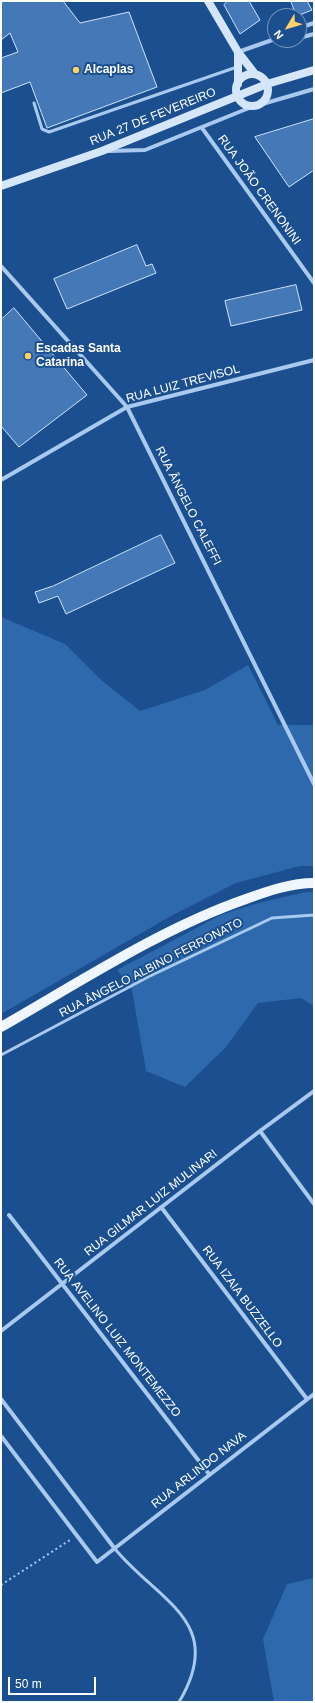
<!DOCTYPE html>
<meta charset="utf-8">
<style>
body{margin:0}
#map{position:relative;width:315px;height:1703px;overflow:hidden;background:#1b4f8f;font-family:Helvetica,sans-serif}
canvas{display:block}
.frame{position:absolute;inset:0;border:2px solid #fff;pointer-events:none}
.north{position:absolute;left:267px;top:8px;width:40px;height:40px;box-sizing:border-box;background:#1b4f8f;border:1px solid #7695bc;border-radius:50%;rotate:232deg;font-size:11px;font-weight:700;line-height:16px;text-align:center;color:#fff}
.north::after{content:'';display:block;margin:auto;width:14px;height:18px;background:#ffd166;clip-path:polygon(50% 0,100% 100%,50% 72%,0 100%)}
.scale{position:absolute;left:8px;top:1677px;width:88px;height:18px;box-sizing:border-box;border:2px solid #fff;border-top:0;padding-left:5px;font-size:12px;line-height:14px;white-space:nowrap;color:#fff;-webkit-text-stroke:3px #1b4f8f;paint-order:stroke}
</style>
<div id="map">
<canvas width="315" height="1703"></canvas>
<div class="frame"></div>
<div class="north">N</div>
<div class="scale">50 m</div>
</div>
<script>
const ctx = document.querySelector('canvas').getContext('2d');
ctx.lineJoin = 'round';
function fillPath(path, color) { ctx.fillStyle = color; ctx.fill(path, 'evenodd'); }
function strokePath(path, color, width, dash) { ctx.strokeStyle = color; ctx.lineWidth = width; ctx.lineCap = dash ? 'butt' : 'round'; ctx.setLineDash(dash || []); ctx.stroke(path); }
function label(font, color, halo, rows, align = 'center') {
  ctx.font = font + ' Helvetica,sans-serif'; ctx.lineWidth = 4; ctx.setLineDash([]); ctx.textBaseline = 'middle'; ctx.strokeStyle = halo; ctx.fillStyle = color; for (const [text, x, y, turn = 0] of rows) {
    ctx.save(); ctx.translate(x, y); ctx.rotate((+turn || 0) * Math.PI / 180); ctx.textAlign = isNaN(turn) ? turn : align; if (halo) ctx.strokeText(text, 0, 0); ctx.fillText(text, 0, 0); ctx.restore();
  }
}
fillPath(new Path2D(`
 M1,617L65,644L100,679L140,711L205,690L248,665L278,725H314V866H300L236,883L171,916L1,1014Z
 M306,892H314V1006L301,998L258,1003L226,1047L185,1087L146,1071L132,990L117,970L221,915L258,903Z
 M314,1578V1702H274L263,1639L287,1584Z`), '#2e69ad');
const building = new Path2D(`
 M1,1H63L80,23L129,12L157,87L47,128L30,82L1,93V58L18,52L10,33L1,40Z
 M228,1H249L260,20L240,34L224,5Z
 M291,1H307L312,10L297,16Z
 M314,119V170L289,187L255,137Z
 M137,245L146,266L152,264L156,273L67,309L54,279Z
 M296,285L302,310L231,326L225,301Z
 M14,308L87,395L19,447L1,426V320Z
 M161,535L175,563L66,614L58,596L39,603L35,592L53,586Z`);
fillPath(building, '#4478b7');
strokePath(building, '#cfe3fa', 1);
strokePath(new Path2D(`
 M1,1585L70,1540`), '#a9c9ee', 2, [2, 3]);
strokePath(new Path2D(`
 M34,103L42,129L49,132L237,67
 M1,1055L148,977L272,918L314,915
 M115,1549C159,1602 227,1622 179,1702`), '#a9c9ee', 3);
strokePath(new Path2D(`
 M299,28L314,23
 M299,38L314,34
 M238,52L275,39
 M259,105L314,89
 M202,128L314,283
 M109,151L145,150L254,106
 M1,266L127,407L314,784
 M1,480L127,407L314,360
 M260,1131L314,1204
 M161,1207L307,1399
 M9,1215L209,1474
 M1,1331L260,1131L314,1091
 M1,1399L115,1549
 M1,1436L97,1562L314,1394`), '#a9c9ee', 4);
strokePath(new Path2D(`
 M208,1L238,52V84
 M238,52L255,74
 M236 90a16 16 0 1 1 32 0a16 16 0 1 1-32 0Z
 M1,186L102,151L267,84L314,70`), '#d6e6fa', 8);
strokePath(new Path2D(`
 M1,1027C80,982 160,929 246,899C268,891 291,883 314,883`), '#f0f6ff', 10);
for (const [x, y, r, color] of [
 [76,70,4,"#ffd166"],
 [28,356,4,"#ffd166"]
]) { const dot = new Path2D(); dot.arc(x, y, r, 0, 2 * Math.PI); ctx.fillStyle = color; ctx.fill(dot); strokePath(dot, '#1b4f8f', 1.5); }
label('bold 12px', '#fff', '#1b4f8f', [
 ["Alcaplas",84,70],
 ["Escadas Santa",36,349],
 ["Catarina",36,363]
], 'left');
label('12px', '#fff', '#1b4f8f', [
 ["RUA 27 DE FEVEREIRO",153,117,-22],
 ["RUA JOÃO CRENONINI",259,190,54],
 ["RUA LUIZ TREVISOL",183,384,-15],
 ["RUA ÂNGELO CALEFFI",188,506,63],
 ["RUA ÂNGELO ALBINO FERRONATO",151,968,-27],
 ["RUA GILMAR LUIZ MULINARI",151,1203,-38],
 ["RUA IZAIA BUZZELLO",242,1297,53],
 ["RUA AVELINO LUIZ MONTEMEZZO",117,1338,52],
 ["RUA ARLINDO NAVA",199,1470,-38]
]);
</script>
